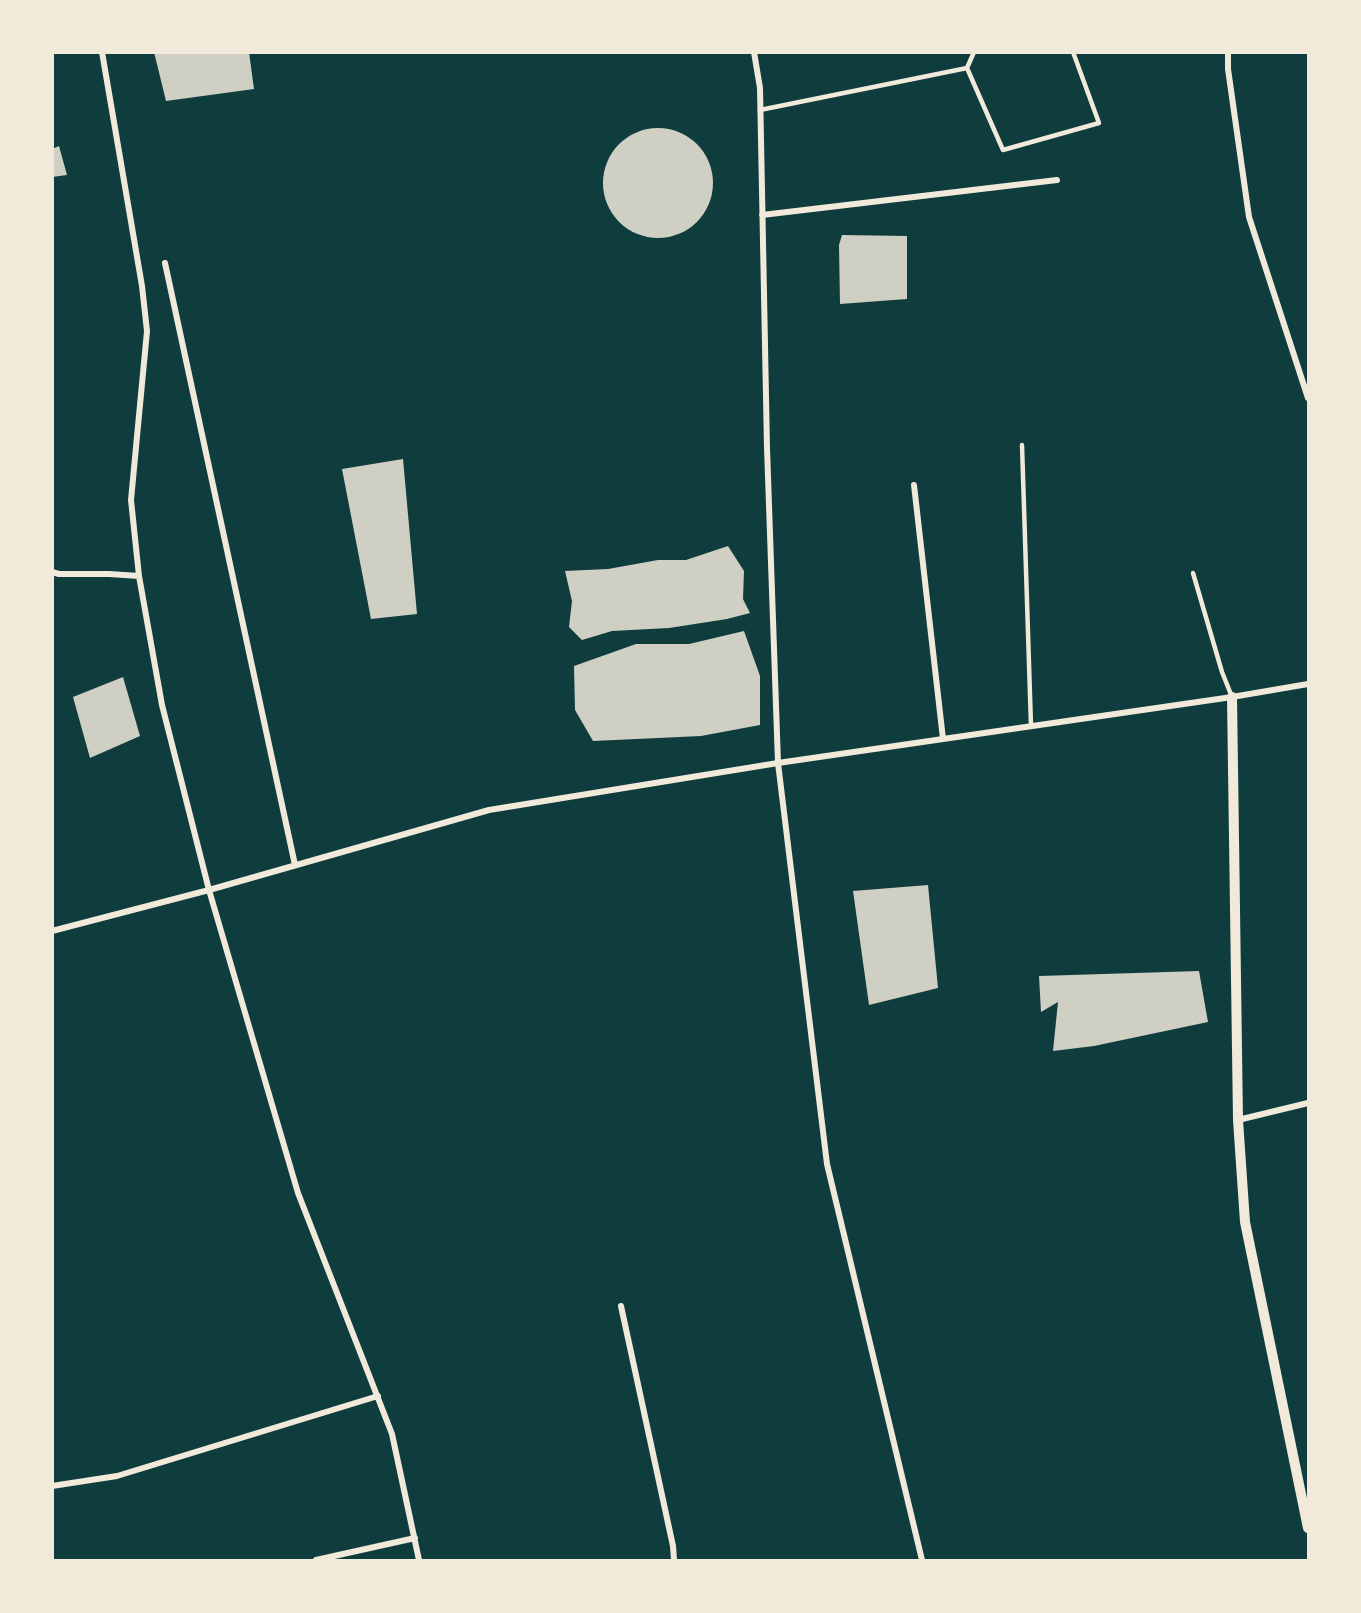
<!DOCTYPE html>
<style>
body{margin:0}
#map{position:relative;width:1361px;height:1613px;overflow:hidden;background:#0f3d3e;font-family:Manrope,sans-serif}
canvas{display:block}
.frame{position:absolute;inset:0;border:54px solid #f1e9da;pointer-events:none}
</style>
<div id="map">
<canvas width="1361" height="1613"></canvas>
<div class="frame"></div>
</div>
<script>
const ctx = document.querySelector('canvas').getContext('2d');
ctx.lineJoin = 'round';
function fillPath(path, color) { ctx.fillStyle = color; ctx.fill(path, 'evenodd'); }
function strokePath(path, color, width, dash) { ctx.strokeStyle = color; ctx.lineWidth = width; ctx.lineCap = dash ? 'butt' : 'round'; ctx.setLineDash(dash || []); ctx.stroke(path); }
fillPath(new Path2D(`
 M154,52H249L254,89L166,101Z
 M603 183a55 55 0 1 1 110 0a55 55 0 1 1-110 0Z
 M59,146L67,175L52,177V149Z
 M842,235L907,236V299L840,304L839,245Z
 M403,459L417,614L371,619L342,469Z
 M728,546L744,571L743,599L750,613L727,619L669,628L612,631L582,640L569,627L572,601L565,571L608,569L658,560H686Z
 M744,631L760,676V725L701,736L593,741L575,710L574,666L636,644H689Z
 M123,677L140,736L90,758L73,697Z
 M928,885L938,988L869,1005L853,891Z
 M1199,971L1208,1022L1094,1046L1053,1051L1058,1002L1041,1012L1039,976Z`), '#cfcfc3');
strokePath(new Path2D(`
 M974,52L967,68L1003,150L1099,123L1073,52
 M760,110L967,68
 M1022,445L1031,726
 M1193,573L1222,672L1232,697`), '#f1e9da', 4.5);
strokePath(new Path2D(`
 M102,52L142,286L147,331L131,500L139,576L162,705L209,890L298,1193L392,1434L419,1560
 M754,52L760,88L767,448L778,763L827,1164L922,1560
 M1228,52V69L1249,217L1308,398
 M762,215L1057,180
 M165,263L295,865
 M914,485L943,739
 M52,572L59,574H109L139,576
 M52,931L209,890L489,810L778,763L1232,697L1308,684
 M1238,1120L1308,1103
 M621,1306L673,1546L674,1560
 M52,1486L117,1476L378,1396
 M316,1560L415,1538`), '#f1e9da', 6);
strokePath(new Path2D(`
 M1232,697L1238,1120L1245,1222L1308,1528`), '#f1e9da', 10);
</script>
